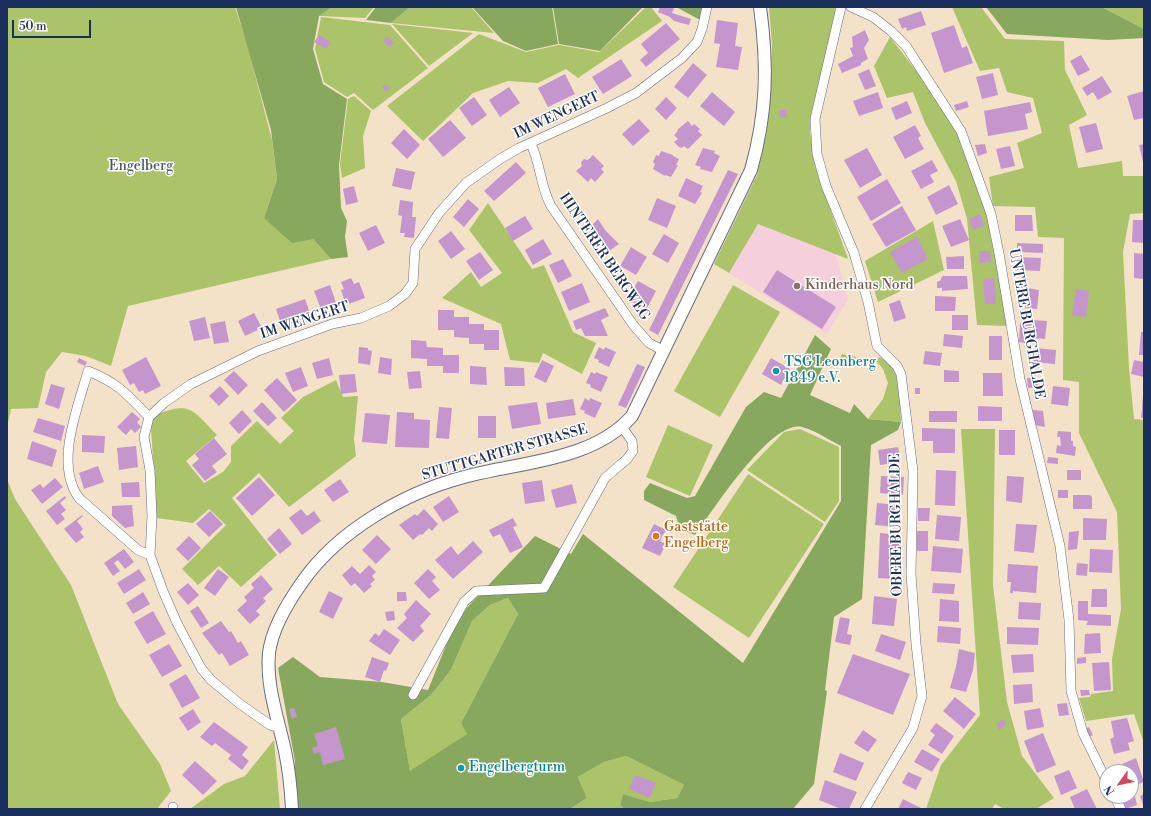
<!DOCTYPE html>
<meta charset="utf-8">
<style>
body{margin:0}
#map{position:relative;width:1151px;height:816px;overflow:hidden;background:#f3e2c8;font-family:"Libre Bodoni",serif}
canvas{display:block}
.frame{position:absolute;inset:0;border:8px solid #1b2f5e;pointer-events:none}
.north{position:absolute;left:1099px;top:764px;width:40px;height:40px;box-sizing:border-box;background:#fff;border:1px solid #a4acbf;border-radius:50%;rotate:237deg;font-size:11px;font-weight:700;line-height:16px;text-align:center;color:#1b2f5e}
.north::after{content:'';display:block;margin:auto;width:14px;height:18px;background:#d1495b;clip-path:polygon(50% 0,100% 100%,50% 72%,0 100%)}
.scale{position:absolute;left:12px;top:20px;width:79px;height:18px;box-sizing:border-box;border:2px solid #1b2f5e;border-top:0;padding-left:5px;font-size:12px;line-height:14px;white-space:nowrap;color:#1b2f5e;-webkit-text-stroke:3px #fff;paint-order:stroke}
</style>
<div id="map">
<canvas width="1151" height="816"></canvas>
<div class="frame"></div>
<div class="north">N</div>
<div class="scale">50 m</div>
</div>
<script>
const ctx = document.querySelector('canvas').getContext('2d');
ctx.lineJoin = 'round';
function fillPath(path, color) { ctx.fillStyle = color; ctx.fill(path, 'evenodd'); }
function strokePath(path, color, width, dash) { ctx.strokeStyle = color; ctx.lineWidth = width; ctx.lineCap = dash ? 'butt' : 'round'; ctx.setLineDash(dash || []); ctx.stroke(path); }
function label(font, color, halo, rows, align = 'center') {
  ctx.font = font + ' "Libre Bodoni",serif'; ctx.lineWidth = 3; ctx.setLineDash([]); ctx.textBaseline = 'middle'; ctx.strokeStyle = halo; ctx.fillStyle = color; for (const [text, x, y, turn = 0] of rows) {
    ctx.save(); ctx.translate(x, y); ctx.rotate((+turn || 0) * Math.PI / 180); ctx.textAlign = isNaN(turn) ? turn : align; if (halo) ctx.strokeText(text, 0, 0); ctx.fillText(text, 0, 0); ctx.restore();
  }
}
fillPath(new Path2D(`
 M758,224L836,254L848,299L827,334L729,273Z`), '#f5cfdb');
fillPath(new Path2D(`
 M7,7H235L247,44L272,140L277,179L264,218L313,239L331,259L128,306L111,366L86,356L62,352L46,372L38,408L11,409L7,428Z
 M332,7H374L365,18L319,16Z
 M410,7H471L494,33L391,23Z
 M646,7H651L662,21L578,78L566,69L538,83L508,81L473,93L423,141L387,106L479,34L526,52L559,45L599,52Z
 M769,7H835L836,13L811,115L810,132L816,169L848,259L758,224L729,273L714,264L757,175L767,130L771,91L772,44Z
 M952,7H981L1005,39L1064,41L1065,70L1087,115L1069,125L1078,168L1122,161L1123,176H1144V213L1130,214L1123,252L1129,368L1134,419L1144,420V743L1134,714L1086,721L1079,698L1090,697L1091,694L1113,691L1112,659L1121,609L1117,512L1079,433V382L1063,380L1064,238L1038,237L1035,207L993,206L989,177L1024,168L1017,143L1042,133L1033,98L1007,92L999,68L980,71Z
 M1102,7H1144V29Z
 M321,17L390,25L428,68L373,110L354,93L347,97L324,82L315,49Z
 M392,24L473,33L429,66Z
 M890,37C913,67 937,96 956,129C988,187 996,261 1008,326L977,325L967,219L956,181L925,123L913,92L887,98L874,66Z
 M354,96L371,111L363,136L365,168L342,178L340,164L348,99Z
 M488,203L532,269L544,265L573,332L596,343L582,374L543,353L539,363L510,360L501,324L442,298L471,272L481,287L502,273L469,230Z
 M933,221L944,270L878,302L865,261Z
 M733,285L780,312L720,417L674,391Z
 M842,354L856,357L853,366L839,360Z
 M879,357L892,364L899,383L901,422L868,419L883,399L888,383L883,369L877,362Z
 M336,380L343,397L358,396L354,439L356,456L289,507L259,473L232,498L277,555L241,587L219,566L198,585L182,569L226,525L209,509L193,523L157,518L151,428L153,416C190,401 191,408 217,435L186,461L204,483L223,472L231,462V446L257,421L280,444L294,431L281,418L303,397Z
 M668,425L713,445L690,496L646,477Z
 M800,429L839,447V501L825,522L747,470L784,432Z
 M961,429H995L993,585L1007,702L1022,756L1054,798L1036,809H1004L995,804L992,809H926L941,765L980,715Z
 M748,474L824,524L749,638L673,587Z
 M7,479L15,499L71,585L118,704L160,764L171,791L157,809H7Z
 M508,598L518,614L461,723L468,734L410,772L401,719L431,695L451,670L472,621L490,605Z
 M274,740L280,809H190L224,784L245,776Z
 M626,756L684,785L677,798L650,802L623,794L620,805L624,809H570L587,798L578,777L604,762Z`), '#abc369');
fillPath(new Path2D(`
 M236,7H332L319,16L313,49L323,84L347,99L339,165L341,208L347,221L345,237L348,257L331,259L313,239L292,243L264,218L277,179L271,130Z
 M376,7H410L391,23L366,20Z
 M472,7H552L558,44L526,51L503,41Z
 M553,7H643L600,51L559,44Z
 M676,7H706L702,21Z
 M986,7H1102L1144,29V38L1108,40L1007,34Z
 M815,335L831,349L810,395L850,413L854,404L868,419L901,422L898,430L871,445L862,599L834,617L825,690L827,691L814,784L793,809H624L620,805L623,794L650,802L677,798L684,785L626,756L604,762L578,777L587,798L570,809H295V761L278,668L293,657L320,677L382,682L428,690L457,618L535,536L571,554L583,534L743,663L841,501V446C829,440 815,430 802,427C771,419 712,512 695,535L680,529L676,516L644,500V491L650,483L687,498L695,496L746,407L764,392L781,398ZM508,598L518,614L461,723L467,734L410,771L401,719L431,695L451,670L472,621L490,605Z`), '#88a95d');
fillPath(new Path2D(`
 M660,7L674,8L672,13L691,19L689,25L674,21L670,17L658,12Z
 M921,11L926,25L907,31L906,27L902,29L898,19Z
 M717,20L738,23L735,46L742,47L738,70L716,67L720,44L714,43Z
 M666,23L680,39L646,67L640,60L648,53L641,44Z
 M954,25L962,48L967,46L973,63L944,73L931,33Z
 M865,30L869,40L864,48L868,59L861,63V65L842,73L838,64L853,56L850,48L853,47L852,37Z
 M319,35L331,42L326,49L314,42Z
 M388,36L394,43L389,47L383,40Z
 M1081,55L1090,70L1078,76L1070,61Z
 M621,59L632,76L603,94L592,77Z
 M693,63L707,75L688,98L674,87Z
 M869,69L876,86L865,90L858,74Z
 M993,73L998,95L982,99L976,77Z
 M565,74L575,94L548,107L538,88Z
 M1102,76L1112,92L1098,100L1093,92L1087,96L1082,88Z
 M386,84L390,88L386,92L382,87Z
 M509,87L520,103L500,117L489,100Z
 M1144,91V118L1134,120L1127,96Z
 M712,92L735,112L724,126L700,106Z
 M878,92L883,108L859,116L853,101Z
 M474,97L487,115L472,126L459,108Z
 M666,97L677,108L666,120L655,109Z
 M907,101L912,113L896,120L891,108Z
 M967,101L969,107L956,111L954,105Z
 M1030,102L1032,112L1025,114L1028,129L988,136L984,111Z
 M780,110H787L786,118L779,117Z
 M639,119L650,131L633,146L622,134Z
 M450,120L466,138L443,157L428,139Z
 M688,121L692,126L694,124L700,129L698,131L702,135L688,149L684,146L682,148L679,147L674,142L678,139L674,135L678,131L677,130Z
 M1096,123L1103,149L1086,153L1079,127Z
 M915,125L921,136L918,138L924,149L905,159L893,137Z
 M404,129L420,145L407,159L391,143Z
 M985,144L987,153L978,156L975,145Z
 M1144,144V162H1143L1139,145Z
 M1010,146L1015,166L1001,169L996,149Z
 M703,148L715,151L714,153L720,156L712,172L700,169L701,167L695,165Z
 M867,148L882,175L860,188L844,160Z
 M661,151L673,155V156L679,159L676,165H678L671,177L665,175V176L653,169L655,164L653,162L656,155L659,156Z
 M593,155L604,166L601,169L604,172L595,182L591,178L588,182L576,171L582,166L581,162L584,159L588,160Z
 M932,160L938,171L930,175L934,182L921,189L911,171Z
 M516,162L526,173L494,201L484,191Z
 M396,168L415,172L411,190L392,186Z
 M728,170L738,174L658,335L649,330Z
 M686,178L703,186L700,192L702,193L695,204L678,196Z
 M887,179L901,203L871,221L857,197Z
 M949,185L958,204L936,215L927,197Z
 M354,186L358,202L346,205L343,189Z
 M657,198L676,206L667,228L648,220Z
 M468,199L479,209L464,227L453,217Z
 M400,200L413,202L412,217H416L414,238L404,237L405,233H400L402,216L398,215Z
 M902,206L916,230L886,247L872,224Z
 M980,214L984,226L973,230L969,219Z
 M1015,215H1032L1033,231H1015Z
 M525,216L533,229L513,241L505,228Z
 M598,219L605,230L619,244L609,251L596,239L589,228Z
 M960,219L969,240L951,247L942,226Z
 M1133,220H1144V243L1132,242Z
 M376,225L385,243L368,251L359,233Z
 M451,231L465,249L451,259L438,241Z
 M664,234L679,243L668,263L652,254Z
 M917,237L928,259L902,273L890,252Z
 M543,239L552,254L533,265L525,250Z
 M1017,243L1043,244V253L1017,252Z
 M631,247L647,257L636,275L620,266Z
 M979,251H990L991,262L980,263Z
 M480,252L493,270L479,280L466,261Z
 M1134,253L1144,254V279L1134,278Z
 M964,256V269H947L946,257Z
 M1018,257L1041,258L1040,271L1017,270Z
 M563,259L572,276L558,283L549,265Z
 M777,270L836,307L822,329L763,292Z
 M943,276H967L968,289L942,291V288H937V282L941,280V278Z
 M351,278L354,284L359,282L365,298L346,305L341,290L344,289L341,282Z
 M994,278L996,304H985L983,279Z
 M638,281L656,291L646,310L627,299Z
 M1016,281L1025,282V288L1015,287Z
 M582,283L590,302L569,311L561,292Z
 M330,285L336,303L321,309L314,291Z
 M1027,288L1039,290L1037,309L1025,308Z
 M1076,289L1089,291L1086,317L1072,315Z
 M935,296L956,297L955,311H935Z
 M305,299L311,316L282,327L276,309Z
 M900,300L906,318L894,322L889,304Z
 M605,308L609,316L601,320L608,336H585L581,328L576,330L573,321Z
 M438,310H454V317H469V324H484V330H499V350H484V344H469V338L454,337V330H438Z
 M254,313L262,328L245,336L238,321Z
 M952,315H968V330H952Z
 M205,317L210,338L194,341L189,321Z
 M1032,320L1047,321L1045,339L1032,338L1031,344L1019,342L1020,323L1031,324Z
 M225,321L229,342L214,344L210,324Z
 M1141,332H1144V355H1139Z
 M944,334L963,336L962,348L943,346Z
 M989,336H1002V360H989Z
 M411,340L426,341L427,347L443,348V355H459V373H443V366H427V359L411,358Z
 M359,347L368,348V350L372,351L370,365L358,363Z
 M599,347L604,350L605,347L616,352L609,367L598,362L599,360L594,358Z
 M1035,348L1056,350L1055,364L1033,362Z
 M925,351L942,353L940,366L923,364Z
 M146,357L161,386L145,394L143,390L139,392L134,383L130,385L122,370Z
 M380,357L392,359L391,375L378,373Z
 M79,358L87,362L85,366L77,362Z
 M329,358L333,375L317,379L312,363Z
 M771,358L790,369L781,385L762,374Z
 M542,360L554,366L546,383L534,377Z
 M1134,360L1144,362V377L1131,374Z
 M637,364L645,367L626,408L618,405Z
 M470,366L486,367L487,385L470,384Z
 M301,367L308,386L293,392L285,373Z
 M504,367L524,368L525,386H505Z
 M944,370L959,371V382H944Z
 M234,371L248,385L238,395L224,380Z
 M420,371L422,388L409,389L407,372Z
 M591,372L595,374L596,372L608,377L601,392L590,387L591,385L586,383Z
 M983,373H1002L1003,396H983Z
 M355,374L357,392L341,394L339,375Z
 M1037,377L1038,387L1028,388L1027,378Z
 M277,378L297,400L284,412L264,390Z
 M51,384L65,388L59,409L45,404Z
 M220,386L229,396L219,406L209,396Z
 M1053,386L1070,388L1068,406L1051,404Z
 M915,388H920V394H915Z
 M1143,395H1144V418H1141Z
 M585,398L589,401L590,398L602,403L595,418L584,413L585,411L580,409Z
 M573,399L576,415L548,419L546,403Z
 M262,402L277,418L268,426L253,411Z
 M537,402L541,424L512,429L508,406Z
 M978,406L1002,407V421H978Z
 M439,407L452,408L449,439L436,438Z
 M242,410L252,421L239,434L229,423Z
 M1033,410L1043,411L1045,427L1034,425Z
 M929,411H957V422H929Z
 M132,412L140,419L137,422L141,427L135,433L131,429L126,435L117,427Z
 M397,412L414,413V419L430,420L429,448L395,447Z
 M365,413L390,415L387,444L362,442Z
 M478,416H496V438H478Z
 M38,418L65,426L61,441L33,432Z
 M922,428L955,429V453H933V441H922Z
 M999,430H1015V455H999Z
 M1058,431L1071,432V441H1073V446L1076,447L1075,456L1056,453L1057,445L1061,446L1060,437H1057Z
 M82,435L105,436L104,453L82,452Z
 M214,438L227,454L212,466L217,472L205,481L192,465L199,459L195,454Z
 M32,441L57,450L52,467L27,459Z
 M136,446L138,467L119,470L117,448Z
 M898,447L901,462L880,465L878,450Z
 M1048,457L1058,458V464L1047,463Z
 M98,466L104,482L84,489L79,473Z
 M936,470L956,471L955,506L935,505Z
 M1067,470H1081V480H1067Z
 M881,476L904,477L903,495L880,493Z
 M1007,476L1024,477L1022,503L1006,501Z
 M259,477L275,495L252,516L236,498Z
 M55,478L63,487L42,504L31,490L40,484L43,488Z
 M340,479L349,492L333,502L324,490Z
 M542,480L545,501L525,504L522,483Z
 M139,482L140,497H122L121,483Z
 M572,484L577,503L556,508L551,490Z
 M1058,490H1068V498H1058Z
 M1073,495H1090L1092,497V509H1073Z
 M65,496L66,498L60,503L66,510L61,514L65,519L57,525L46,511Z
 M449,496L459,512L443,522L433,507Z
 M877,503L898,505L896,527L875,525Z
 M132,505L134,526L125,528L112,516V506Z
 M918,508H930L929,521H918Z
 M301,509L307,516L314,511L321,521L302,535L289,518Z
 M424,509L438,524L432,531L429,528L422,535L420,534L413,540L399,525L415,514L417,516Z
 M210,511L223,524L209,537L196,524Z
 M82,515L83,516L77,521L83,529L80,532L84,537L76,543L64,529Z
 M937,515L961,517L959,541L935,539Z
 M513,518L517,526L513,527L523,547L510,553L500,534L493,537L489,530Z
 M1083,518L1107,519L1106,540H1083Z
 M654,524L666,530L660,541L666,544L660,556L642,548Z
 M1016,524L1037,525L1034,553L1014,551Z
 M279,528L292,544L280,554L267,539Z
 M917,531H928V551H917Z
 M1079,531L1077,549L1068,550L1069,532Z
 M880,533L901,535L899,579L878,578Z
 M377,535L391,549L376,564L362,550Z
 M189,536L201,548L188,561L176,549Z
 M473,541L483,552L453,579L435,560L451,546L458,555Z
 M933,546L963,549L961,573L931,571Z
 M124,549L134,562L125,569L118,560L114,563L120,571L113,576L104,563Z
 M1090,549L1113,550L1112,573L1089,572Z
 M1077,563L1088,564L1087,576L1076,575Z
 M1008,564L1038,566L1036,593L1013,591V593H1010L1011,582H1007Z
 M369,565L376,572L372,576L375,580L370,584L372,586L364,593L355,583L351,586L342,575L352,566L360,574Z
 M139,569L146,580L124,594L117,583Z
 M218,569L229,577L215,596L204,588Z
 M428,569L436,577L432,581L440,590L429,599L414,583Z
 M261,575L273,589L263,598L266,601L256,611L260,615L250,624L237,610L247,601L244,597L254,588L251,584Z
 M188,583L199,595L188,605L177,592Z
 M933,583L955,584L954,594L932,593Z
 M1092,589H1107V607H1091Z
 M329,591L343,598L333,619L319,612Z
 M143,592L150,604L133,614L126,603Z
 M397,592H406L407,601H397Z
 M874,596L897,599L894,626L872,624Z
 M940,599L959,601V622L939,621Z
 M416,600L431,614L420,626L424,631L413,642L397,628L407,618L404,614Z
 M1078,601H1088V614L1111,615V626L1086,625L1088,621L1078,620Z
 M1019,602L1041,603L1040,620L1018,619Z
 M198,606L209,623L201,628L190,611Z
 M153,611L166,634L147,644L134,622Z
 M394,611L395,620L387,621L385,612Z
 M840,617L850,619L847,634L852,635L850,645L835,642Z
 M221,621L229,632L231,631L238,643L241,641L249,655L230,666L222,653L219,655L202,633Z
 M938,626L961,628L960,644L937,642Z
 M1007,627L1039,628L1038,645L1007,644Z
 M384,629L400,640L390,655L369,641L375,633L379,636Z
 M1100,633L1101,653L1084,654L1085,634Z
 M881,634L906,642L900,660L875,651Z
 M169,644L182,666L162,677L149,655Z
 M959,649L975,653L973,670L966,692L950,688L956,667Z
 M853,654L910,674L893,715L837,693Z
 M1033,654L1034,672L1013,673L1011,655Z
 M372,657L389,663L386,671L384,670L380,682L365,677Z
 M1086,657V663L1077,664V658Z
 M1109,662L1111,690L1094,691L1092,663Z
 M186,674L200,698L182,708L169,684Z
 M1032,684L1033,702L1014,704L1013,685Z
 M1080,690H1089L1090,695L1081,696Z
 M955,697L976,714L964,729L943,711Z
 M1067,703L1069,715L1059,716L1057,704Z
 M294,708L297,717L292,719L289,709Z
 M1040,708L1044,727L1027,730L1024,711Z
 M193,709L201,722L188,731L179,718Z
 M1127,718L1134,741L1128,743L1130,750L1114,754L1110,739L1114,737L1111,721Z
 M1002,719L1007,723L999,731L997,725Z
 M214,722L248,747L242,755L249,761L242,770L228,759L231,755L215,743L212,746L200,737Z
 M936,723L954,736L942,754L928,745L935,735L930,731Z
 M336,727L345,759L323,765L320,752L314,754L312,748L318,746L314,734Z
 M1089,727L1093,735L1089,737L1085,729Z
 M863,730L877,740L868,752L854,743Z
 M1043,733L1056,765L1037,773L1024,741Z
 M922,749L940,759L932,772L914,762Z
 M840,753L864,763L856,781L833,772Z
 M1136,758L1144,782L1131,787V772H1125L1122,764Z
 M195,761L217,781L203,795L182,775Z
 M1069,770L1077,788L1061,795L1054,776Z
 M908,772L922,778L916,790L902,783Z
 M635,775L656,783L650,798L629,789Z
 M825,780L857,792L849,809H841L819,800Z
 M1087,789L1097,809H1075L1070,797Z
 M1144,794V808L1140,796Z
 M1135,796L1137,805L1125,809L1122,800Z
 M903,799L923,809H898Z`), '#c596ce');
const minor = new Path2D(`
 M841,7L815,119L817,154L826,186L854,253L868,302L877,346L897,366L901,374L913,471L911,574L916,644L922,696L913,728L865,809
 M851,7L873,17L891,31L906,46L961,131L991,214L999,253L1020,379L1060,546L1069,620L1071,691L1083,733L1107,782
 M531,144C541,165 540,186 551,206L634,326L649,343L664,351
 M149,417C127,394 118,383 88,371C78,407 54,464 79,498L138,550L150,555
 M413,695L464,602L476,591L544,588L605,478L627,459L633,451L632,441L622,427
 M279,727L270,725L240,704L211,680L201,668L177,623L163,591L150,555L152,516L150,470L144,437L149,417L164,403L191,384L258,351L332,324L361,318L389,306L405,294L413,283L415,249L439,213L466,183L500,159L519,148L607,108L636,93L657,77L682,58L697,42L702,29L707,7
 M1114,796L1121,809
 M173,807V809`);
const secondary = new Path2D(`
 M292,809C291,789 289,770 285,751C278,718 266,687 269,653C272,628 288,602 303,581C339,530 404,493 464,477C519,462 593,461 632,416L751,170C767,113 768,66 760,7`);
strokePath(minor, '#676e83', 10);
strokePath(secondary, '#676e83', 14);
strokePath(minor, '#fff', 9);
strokePath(secondary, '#fff', 12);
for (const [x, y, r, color] of [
 [797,286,4,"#8d6e63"],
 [776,371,4,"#0f9aa8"],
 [656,536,4,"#e8710a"],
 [461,768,4,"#0f9aa8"]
]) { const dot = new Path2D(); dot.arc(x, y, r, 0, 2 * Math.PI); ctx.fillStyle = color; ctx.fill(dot); strokePath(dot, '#fff', 1.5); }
label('14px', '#1b2f5e', '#fff', [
 ["IM WENGERT",557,116,-25],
 ["HINTERER BERGWEG",604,257,56],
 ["IM WENGERT",305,321,-18],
 ["UNTERE BURGHALDE",1026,324,80],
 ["STUTTGARTER STRASSE",505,453,-16],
 ["OBERE BURGHALDE",897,525,-91]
]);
label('14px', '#465b61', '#fff', [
 ["Engelberg",141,167]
]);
label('14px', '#785e54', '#fff', [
 ["Kinderhaus Nord",805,286]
], 'left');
label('14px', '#0d838f', '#fff', [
 ["TSG Leonberg",784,363],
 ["1849 e.V.",784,379],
 ["Engelbergturm",469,768]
], 'left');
label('14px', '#c56008', '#fff', [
 ["Gaststätte",664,528],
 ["Engelberg",664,544]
], 'left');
</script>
